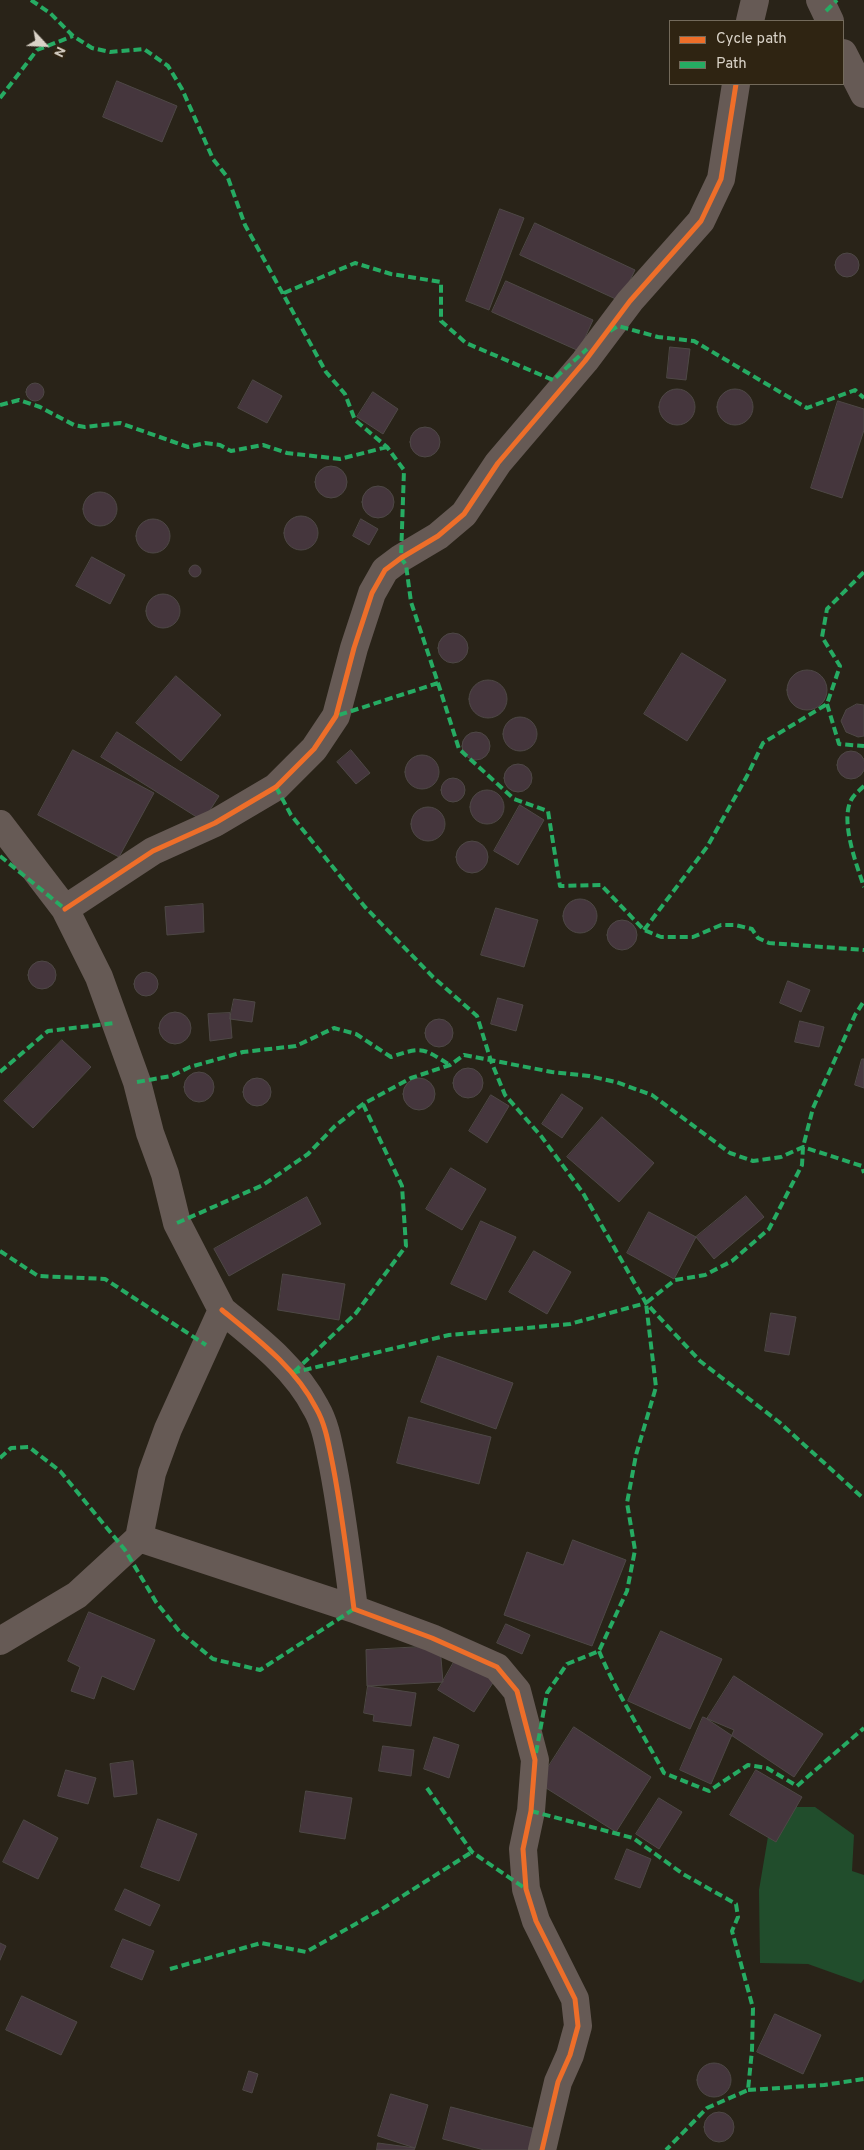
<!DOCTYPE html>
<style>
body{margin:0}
#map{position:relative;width:864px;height:2150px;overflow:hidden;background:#292318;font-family:Overpass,sans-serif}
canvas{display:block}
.legend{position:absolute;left:669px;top:20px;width:175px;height:65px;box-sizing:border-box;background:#2f2412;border:1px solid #736a5b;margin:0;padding:6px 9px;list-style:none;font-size:15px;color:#dad3c8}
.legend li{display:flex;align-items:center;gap:10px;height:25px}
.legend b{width:25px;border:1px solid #736a5b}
.north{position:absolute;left:20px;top:20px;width:50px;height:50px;-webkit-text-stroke:4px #2f2412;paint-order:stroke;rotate:115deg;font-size:14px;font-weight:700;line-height:20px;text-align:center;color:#dad3c8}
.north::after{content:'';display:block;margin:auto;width:18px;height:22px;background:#dad3c8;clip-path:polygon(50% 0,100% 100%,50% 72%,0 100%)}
</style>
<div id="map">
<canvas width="864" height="2150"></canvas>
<ul class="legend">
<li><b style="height:6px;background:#ee6e29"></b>Cycle path</li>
<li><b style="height:6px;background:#26ab63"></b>Path</li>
</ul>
<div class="north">N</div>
</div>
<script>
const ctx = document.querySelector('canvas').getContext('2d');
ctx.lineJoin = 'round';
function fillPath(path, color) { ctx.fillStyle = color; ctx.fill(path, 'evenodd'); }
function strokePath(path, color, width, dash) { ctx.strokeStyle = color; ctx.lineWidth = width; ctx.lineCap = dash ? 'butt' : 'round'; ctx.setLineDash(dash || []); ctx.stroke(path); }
fillPath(new Path2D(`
 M773,1807H815L854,1835L852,1871L864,1875V1979L861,1983L808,1964L760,1963L759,1890Z`), '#214d2c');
const building = new Path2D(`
 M117,81L177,106L162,142L103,117Z
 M500,209L524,218L489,310L466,301Z
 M535,223L635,270L620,301L520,255Z
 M835 265a12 12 0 1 1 24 0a12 12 0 1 1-24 0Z
 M506,281L593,320L579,351L492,312Z
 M670,347L690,349L686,380L667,378Z
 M253,380L282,396L267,423L238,408Z
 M26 392a9 9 0 1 1 18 0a9 9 0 1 1-18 0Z
 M717 407a18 18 0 1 1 36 0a18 18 0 1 1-36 0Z
 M659 407a18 18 0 1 1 36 0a18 18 0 1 1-36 0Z
 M373,392L398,409L383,434L357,417Z
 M838,401L864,409V430L842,498L811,488Z
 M410 442a15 15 0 1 1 30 0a15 15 0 1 1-30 0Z
 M315 482a16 16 0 1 1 32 0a16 16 0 1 1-32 0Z
 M362 502a16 16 0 1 1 32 0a16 16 0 1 1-32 0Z
 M83 509a17 17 0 1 1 34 0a17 17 0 1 1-34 0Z
 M284 533a17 17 0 1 1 34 0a17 17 0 1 1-34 0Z
 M361,519L378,529L369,545L353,536Z
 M136 536a17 17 0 1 1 34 0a17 17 0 1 1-34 0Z
 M92,557L125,575L110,604L76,586Z
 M189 571a6 6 0 1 1 12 0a6 6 0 1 1-12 0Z
 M146 611a17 17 0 1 1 34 0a17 17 0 1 1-34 0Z
 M438 648a15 15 0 1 1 30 0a15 15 0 1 1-30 0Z
 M682,653L726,680L687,741L644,714Z
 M787 690a20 20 0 1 1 40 0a20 20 0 1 1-40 0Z
 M176,676L221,715L181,761L136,723Z
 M469 699a19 19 0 1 1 38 0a19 19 0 1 1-38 0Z
 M857,704L864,705V736L858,737L846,732L841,721L846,710Z
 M503 734a17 17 0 1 1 34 0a17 17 0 1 1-34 0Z
 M462 746a14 14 0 1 1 28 0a14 14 0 1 1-28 0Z
 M117,732L219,796L203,821L101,757Z
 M73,750L154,793L119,857L38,815Z
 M351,750L370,773L356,784L337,762Z
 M837 765a14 14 0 1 1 28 0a14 14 0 1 1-28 0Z
 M405 772a17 17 0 1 1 34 0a17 17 0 1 1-34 0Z
 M504 778a14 14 0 1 1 28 0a14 14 0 1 1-28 0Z
 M441 790a12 12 0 1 1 24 0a12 12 0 1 1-24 0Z
 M470 807a17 17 0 1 1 34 0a17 17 0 1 1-34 0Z
 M520,805L544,820L518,865L494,851Z
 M411 824a17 17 0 1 1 34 0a17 17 0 1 1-34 0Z
 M456 857a16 16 0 1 1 32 0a16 16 0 1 1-32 0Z
 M563 916a17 17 0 1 1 34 0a17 17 0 1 1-34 0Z
 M203,904L204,932L167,935L165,907Z
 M496,908L538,920L524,967L481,955Z
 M607 935a15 15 0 1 1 30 0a15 15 0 1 1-30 0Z
 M28 975a14 14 0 1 1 28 0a14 14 0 1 1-28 0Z
 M134 984a12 12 0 1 1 24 0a12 12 0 1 1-24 0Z
 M788,981L810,990L801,1012L780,1003Z
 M498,998L523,1005L516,1031L491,1024Z
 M234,999L255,1002L252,1022L230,1019Z
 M159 1028a16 16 0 1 1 32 0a16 16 0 1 1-32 0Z
 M230,1013L232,1038L210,1041L208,1014Z
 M425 1033a14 14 0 1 1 28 0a14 14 0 1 1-28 0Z
 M800,1021L824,1027L819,1047L795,1042Z
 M62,1040L91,1067L33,1128L4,1101Z
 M862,1059H864V1088L855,1085Z
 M453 1083a15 15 0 1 1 30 0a15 15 0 1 1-30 0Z
 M184 1087a15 15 0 1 1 30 0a15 15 0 1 1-30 0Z
 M243 1092a14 14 0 1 1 28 0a14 14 0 1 1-28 0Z
 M403 1094a16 16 0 1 1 32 0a16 16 0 1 1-32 0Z
 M562,1094L583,1108L562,1138L542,1124Z
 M491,1095L509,1106L487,1143L469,1131Z
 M602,1117L654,1163L619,1202L567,1157Z
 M451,1168L486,1189L462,1230L426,1209Z
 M746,1196L764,1217L714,1259L696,1237Z
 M307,1197L321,1224L229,1276L214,1249Z
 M649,1212L696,1237L674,1279L627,1253Z
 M481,1221L516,1237L486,1300L451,1284Z
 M534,1251L571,1272L547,1314L509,1292Z
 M283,1274L345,1284L339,1320L278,1310Z
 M771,1313L796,1317L789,1355L765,1351Z
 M438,1356L513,1383L496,1429L421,1402Z
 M409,1417L491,1437L479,1484L397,1463Z
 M573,1540L626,1560L592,1646L504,1615L527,1552L563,1565Z
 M89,1612L155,1640L134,1690L102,1676L94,1699L71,1691L80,1667L68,1661Z
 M506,1624L530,1635L522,1654L497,1643Z
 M661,1631L722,1659L690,1729L628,1701Z
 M440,1646L443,1682L367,1686L366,1650Z
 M458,1655L496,1678L474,1712L438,1690Z
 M734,1676L823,1734L794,1777L707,1719Z
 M368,1686L416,1693L411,1726L373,1721L374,1715L364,1713Z
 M703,1717L734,1730L711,1784L680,1770Z
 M574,1727L651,1777L616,1832L538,1783Z
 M434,1737L459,1745L449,1778L424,1769Z
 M383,1746L414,1750L411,1776L379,1771Z
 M133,1761L137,1794L114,1797L110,1764Z
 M66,1770L96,1778L88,1804L58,1796Z
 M756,1770L802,1797L776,1842L730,1815Z
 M306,1791L352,1798L345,1839L300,1832Z
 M659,1798L682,1812L659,1849L636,1834Z
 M158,1819L197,1834L179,1881L141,1867Z
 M24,1820L58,1838L38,1879L3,1862Z
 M627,1849L651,1859L640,1888L615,1879Z
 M125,1889L160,1905L150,1926L115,1910Z
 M123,1939L154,1951L142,1980L111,1967Z
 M0,1943L6,1946L0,1960Z
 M22,1996L77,2022L61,2055L6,2030Z
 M775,2014L821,2035L803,2074L757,2052Z
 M697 2080a17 17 0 1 1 34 0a17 17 0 1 1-34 0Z
 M249,2071L258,2074L252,2093L243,2090Z
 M391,2094L428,2105L415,2148L378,2136Z
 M451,2107L536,2129L530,2150H484L443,2139Z
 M704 2127a15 15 0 1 1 30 0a15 15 0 1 1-30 0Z
 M378,2143L415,2148L414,2150H377Z`);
fillPath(building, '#45363d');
strokePath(building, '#4e4846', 1);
strokePath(new Path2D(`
 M820,0L830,21
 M750,21L755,0
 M843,53L864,94
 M0,824L65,909L99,977L137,1082L150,1133L165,1174L177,1223L222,1310L168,1429L152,1473L139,1538L77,1595L0,1641
 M65,909L153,851L215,823L276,787L314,749L336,716L354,648L372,593L385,570L401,558L438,536L464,514L498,463L585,361L630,301L701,221L721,179L736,84
 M222,1310C256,1338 295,1367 316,1408C326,1425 329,1447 333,1466C342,1513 348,1561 354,1609L432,1638L497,1667L517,1691L535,1760L531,1811L523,1849L526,1889L536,1921L575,1999L578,2026L570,2055L558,2082L542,2150
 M139,1538L354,1609`), '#665a55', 28);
strokePath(new Path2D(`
 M31,0L50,13L73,36L92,48L110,52L144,49L168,66L182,89L213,159L228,178L245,225L326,372L345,394L355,420L387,447L404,470L401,558L406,565L411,602L438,683L336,716
 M826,11L837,0
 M0,98L37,50L73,36
 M284,293L355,263L391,274L441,282V321L466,343L553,380L587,349
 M610,331L618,326L658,337L694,341L807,408L855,390L864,398
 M0,405L19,400L40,407L74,425L85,427L120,423L188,447L205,443L220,445L231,451L263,445L287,453L340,459L387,447
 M438,683L459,749L514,799L548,811L560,886L601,885L644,930L661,937H693L721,925H735L752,929L758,938L769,943L864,950
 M827,704L839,744L864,746
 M864,786C860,790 856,793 853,797C838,817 857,866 864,887
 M276,787L291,815L365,907L433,977L477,1016L491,1061L505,1095L541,1136L583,1193L646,1303L700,1361L779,1422L864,1499
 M0,856L65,909
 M644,930L707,847L747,776L763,743L827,704L840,666L822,637L827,609L864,572
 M0,1072L48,1031L115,1023
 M137,1082L171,1076L190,1067L243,1052L296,1046L334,1028L356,1034L391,1057C423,1046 422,1048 450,1065
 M177,1223L263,1185L308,1154L335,1126L363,1104L411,1078L450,1065L464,1055L552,1072L589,1076L616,1082L652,1095L730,1153L753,1161L781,1157L803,1147L862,1166L864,1173
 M0,1251L38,1276L105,1279L206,1345
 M294,1372L356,1313L406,1246L402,1186L363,1104
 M292,1373L449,1335L570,1324L646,1303
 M0,1458L11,1448L29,1447L60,1471L125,1550L156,1602L180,1632L213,1659L260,1670L354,1609
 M599,1651C617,1694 642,1732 664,1773L709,1791L748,1765L767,1768L797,1786L864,1728
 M536,1753L547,1693L567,1664L599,1651L627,1591L635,1550L627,1503L636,1455L656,1387L646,1303L675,1280L705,1275L732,1261L769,1229L802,1165L803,1147L813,1108L855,1015L864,1001
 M427,1788L472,1852L526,1889
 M531,1811L633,1838L683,1874L736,1904L738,1917L732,1931L753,2008L752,2050L748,2090L707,2108L666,2150
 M170,1969L261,1943L306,1952L382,1909L472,1852
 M748,2090L824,2085L864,2079`), '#26ab63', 4, [8, 4]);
strokePath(new Path2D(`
 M65,909L153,851L215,823L276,787L314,749L336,716L354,648L372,593L385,570L401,558L438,536L464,514L498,463L585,361L630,301L701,221L721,179L736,84
 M222,1310C256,1338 295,1367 316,1408C326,1425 329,1447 333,1466C342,1513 348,1561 354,1609L432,1638L497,1667L517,1691L535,1760L531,1811L523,1849L526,1889L536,1921L575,1999L578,2026L570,2055L558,2082L542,2150`), '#ee6e29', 5);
</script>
